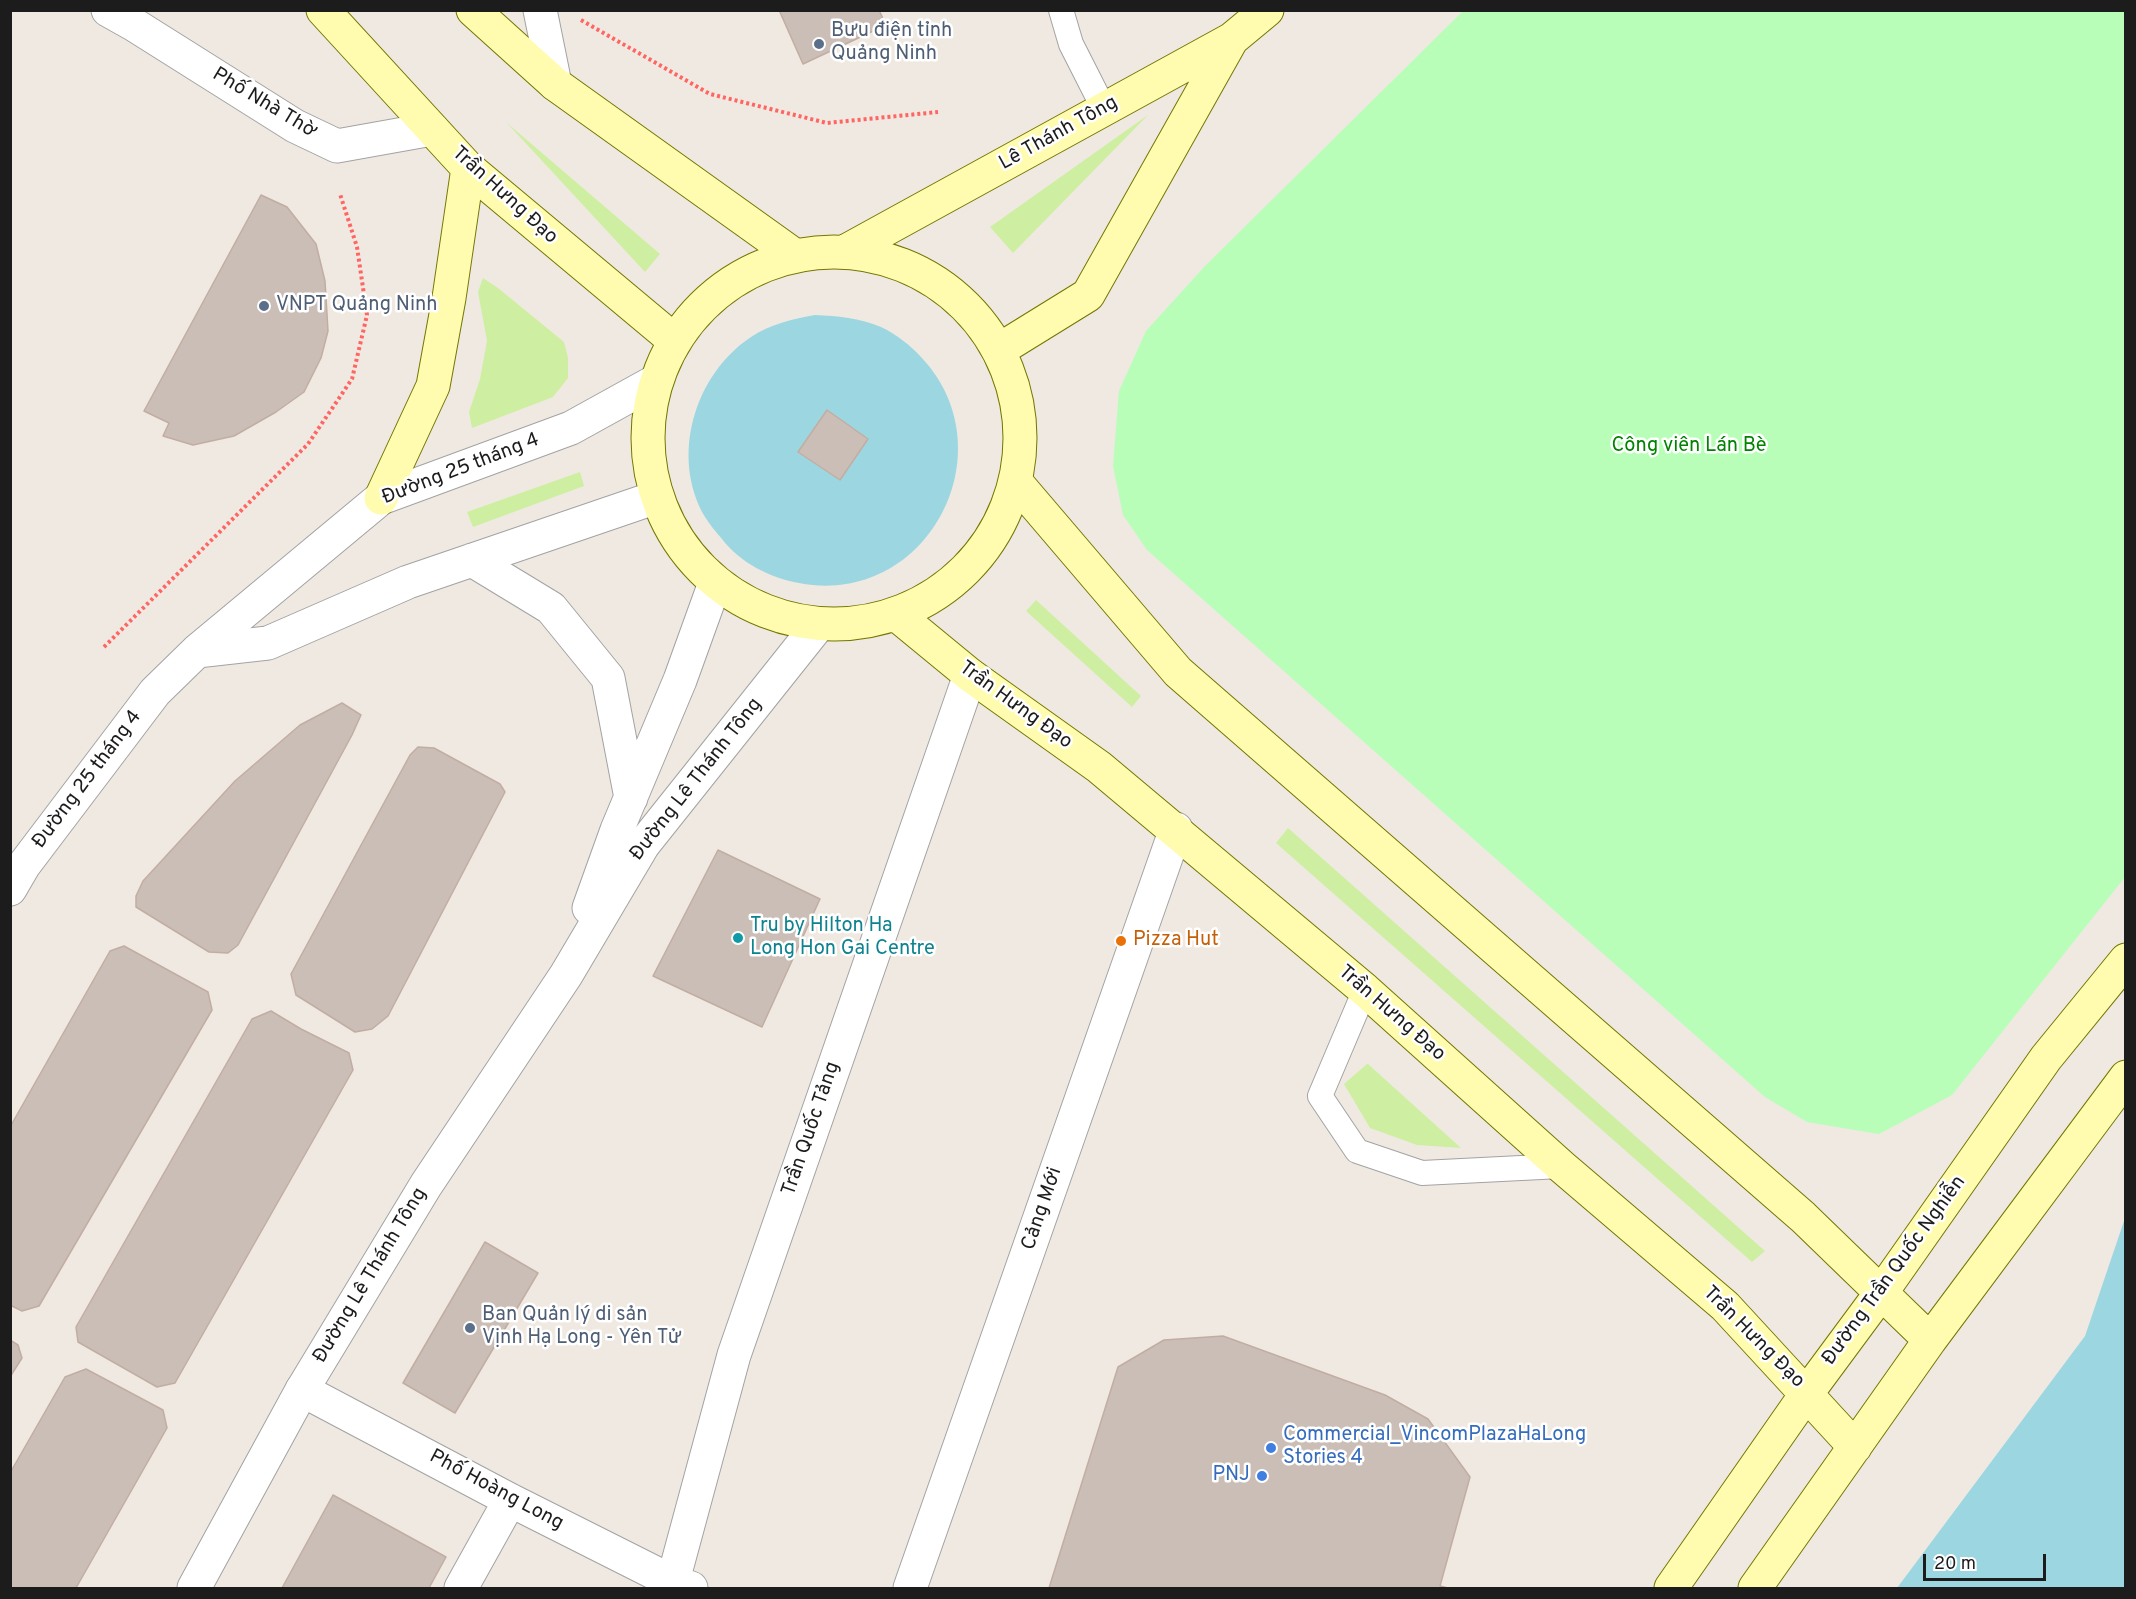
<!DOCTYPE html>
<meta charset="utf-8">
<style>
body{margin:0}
#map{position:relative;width:2136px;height:1599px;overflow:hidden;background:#efe9e1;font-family:Overpass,sans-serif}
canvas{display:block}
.frame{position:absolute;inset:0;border:12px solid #1c1c1c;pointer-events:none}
.scale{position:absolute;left:1923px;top:1554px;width:123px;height:27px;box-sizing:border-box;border:3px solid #1c1c1c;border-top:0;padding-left:8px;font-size:18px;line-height:21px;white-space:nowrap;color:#1c1c1c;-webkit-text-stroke:4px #fff;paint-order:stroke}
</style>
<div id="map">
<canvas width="2136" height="1599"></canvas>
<div class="frame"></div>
<div class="scale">20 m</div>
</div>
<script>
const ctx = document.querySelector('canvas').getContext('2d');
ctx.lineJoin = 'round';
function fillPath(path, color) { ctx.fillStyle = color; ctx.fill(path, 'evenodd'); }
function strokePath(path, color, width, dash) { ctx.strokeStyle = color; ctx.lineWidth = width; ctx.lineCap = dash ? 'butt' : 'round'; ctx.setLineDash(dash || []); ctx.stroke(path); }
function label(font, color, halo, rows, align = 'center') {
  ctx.font = font + ' Overpass,sans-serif'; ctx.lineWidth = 5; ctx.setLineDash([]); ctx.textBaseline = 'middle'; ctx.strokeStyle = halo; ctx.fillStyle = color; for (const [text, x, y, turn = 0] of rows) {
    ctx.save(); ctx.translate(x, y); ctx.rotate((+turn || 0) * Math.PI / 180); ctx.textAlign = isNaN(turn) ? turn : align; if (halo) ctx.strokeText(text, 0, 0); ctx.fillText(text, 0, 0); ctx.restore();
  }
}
fillPath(new Path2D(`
 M1148,115L1013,253L990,227Z
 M507,123L660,254L645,272Z
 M483,278L498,288L564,342L568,358V378L553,397L472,428L469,412L480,379L487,341L478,292Z
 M580,472L584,486L473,527L467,512Z
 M1036,600L1141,696L1132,707L1026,611Z
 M1288,828L1765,1251L1752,1262L1276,843Z
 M1367,1064H1368L1461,1148L1417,1145L1370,1128L1344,1084Z`), '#ceefa1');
fillPath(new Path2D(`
 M1464,10L2125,11V877L1952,1095L1879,1134L1807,1122L1765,1097L1147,550L1123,515L1113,466L1119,391L1146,331L1205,266Z`), '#b8feb8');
fillPath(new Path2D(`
 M815,315C837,316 860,318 881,327C896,334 910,345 921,357C1010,451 927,608 799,583C771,578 740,563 722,539C716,532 710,525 705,517C670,457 694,375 751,337C770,324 793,319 815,315ZM827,411L868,439L840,480L798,452Z
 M2125,1218V1588H1897L2085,1336Z`), '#9cd7e1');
const building = new Path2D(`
 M779,10H879L886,25L803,64Z
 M261,195L287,207L316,244L325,281L328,331L321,358L304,392L276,412L234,436L193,445L163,436L169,423L144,411Z
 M827,410L868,439L840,480L798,452Z
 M342,703L361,715L352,735L238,945L228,953L209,952L136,907V896L143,881L235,781L300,725Z
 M418,747L434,748L500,784L505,792L388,1016L372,1029L355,1032L296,995L291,974L410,755Z
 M718,850L820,899L762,1027L653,976Z
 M124,946L208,992L212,1010L39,1306L22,1311L10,1305V1127L110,951Z
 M271,1011L301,1029L349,1053L353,1070L175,1383L157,1387L78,1342L76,1327L252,1019Z
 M485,1242L538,1273L455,1413L403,1383Z
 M1223,1336L1385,1395L1428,1419L1470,1477L1440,1586L1448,1588H1049L1118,1367L1164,1340Z
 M10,1340L18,1345L22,1358L10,1377Z
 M86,1369L163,1410L167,1428L76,1588H10V1473L65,1377Z
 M333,1495L446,1557L429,1588H282Z`);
fillPath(building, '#cbbeb7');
strokePath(building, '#c2ada2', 1.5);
const service = new Path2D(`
 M1061,10L1071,44L1104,109
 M1365,990L1320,1096L1357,1151L1422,1173L1561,1166`);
const minor = new Path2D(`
 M108,10L133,24L295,126L337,146L432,129
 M540,10L555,84
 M302,1390L510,1500L673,1582L691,1588
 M461,1588L510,1500
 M671,1588L734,1355L970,675
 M910,1588L1176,829`);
const tertiary = new Path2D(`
 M472,560L551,608L608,678L631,798
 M197,651L268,643L408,582L657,497
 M10,889L24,865L155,692L197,651L381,498L571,428L656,381
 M589,908L617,830L680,680L715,583
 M194,1588L302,1390L426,1185L566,975L643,845L819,624`);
const secondary = new Path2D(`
 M323,10L468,168L675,341
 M473,10L555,84L794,255
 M846,251L1232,39L1267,10
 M648 438a186 186 0 1 1 372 0a186 186 0 1 1-372 0Z
 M999,350L1088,295L1232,39
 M1015,481L1178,672L1803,1217L1930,1340
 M381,498L433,386L449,298L468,168
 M897,615L970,675L1099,767L1365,990L1561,1166L1725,1306L1855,1447
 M1671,1588L1807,1393L1881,1293L2046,1058L2126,960
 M1755,1588L1930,1340L2126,1077`);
strokePath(service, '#a3a3a3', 26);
strokePath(minor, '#a3a3a3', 35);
strokePath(tertiary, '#a3a3a3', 35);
strokePath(secondary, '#737700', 35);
strokePath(new Path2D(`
 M581,20L710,94L827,123L938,112
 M104,647L308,444L352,379L367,315L357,247L340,194`), '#ff6562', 4, [3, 3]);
strokePath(service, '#fff', 24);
strokePath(minor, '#fff', 33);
strokePath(tertiary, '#fff', 33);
strokePath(secondary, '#fffcaf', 33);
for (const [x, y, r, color] of [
 [819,44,6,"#5c6f8a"],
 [264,306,6,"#5c6f8a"],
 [738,938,6,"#0f9aa8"],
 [1121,941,6,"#e8710a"],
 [470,1328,6,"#5c6f8a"],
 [1271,1448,6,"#3f7fe0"],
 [1262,1476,6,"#3f7fe0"]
]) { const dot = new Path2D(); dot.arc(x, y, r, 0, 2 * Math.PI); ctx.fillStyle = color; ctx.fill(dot); strokePath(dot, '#fff', 2); }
label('20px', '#4e5e75', '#fff', [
 ["Bưu điện tỉnh",831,32],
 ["Quảng Ninh",831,55],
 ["VNPT Quảng Ninh",276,306],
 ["Ban Quản lý di sản",482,1316],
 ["Vịnh Hạ Long - Yên Tử",482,1339]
], 'left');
label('20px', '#1c1c1c', '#fff', [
 ["Phố Nhà Thờ",264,104,31],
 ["Lê Thánh Tông",1059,134,-29],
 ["Trần Hưng Đạo",504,196,42],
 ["Đường 25 tháng 4",461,470,-21],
 ["Trần Hưng Đạo",1015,706,36],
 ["Đường 25 tháng 4",88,780,-53],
 ["Đường Lê Thánh Tông",697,780,-52],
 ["Trần Hưng Đạo",1391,1014,41],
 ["Trần Quốc Tảng",812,1129,-71],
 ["Cảng Mới",1043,1209,-71],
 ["Đường Trần Quốc Nghiễn",1895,1271,-54],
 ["Đường Lê Thánh Tông",371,1276,-59],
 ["Trần Hưng Đạo",1753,1338,45],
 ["Phố Hoàng Long",496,1491,28]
]);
label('20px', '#018301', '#fff', [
 ["Công viên Lán Bè",1689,447]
]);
label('20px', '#0d838f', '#fff', [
 ["Tru by Hilton Ha",750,927],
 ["Long Hon Gai Centre",750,950]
], 'left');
label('20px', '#c56008', '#fff', [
 ["Pizza Hut",1133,941]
], 'left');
label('20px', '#366cbe', '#fff', [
 ["Commercial_VincomPlazaHaLong",1283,1436],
 ["Stories 4",1283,1459],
 ["PNJ",1250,1476,"right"]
], 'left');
</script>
